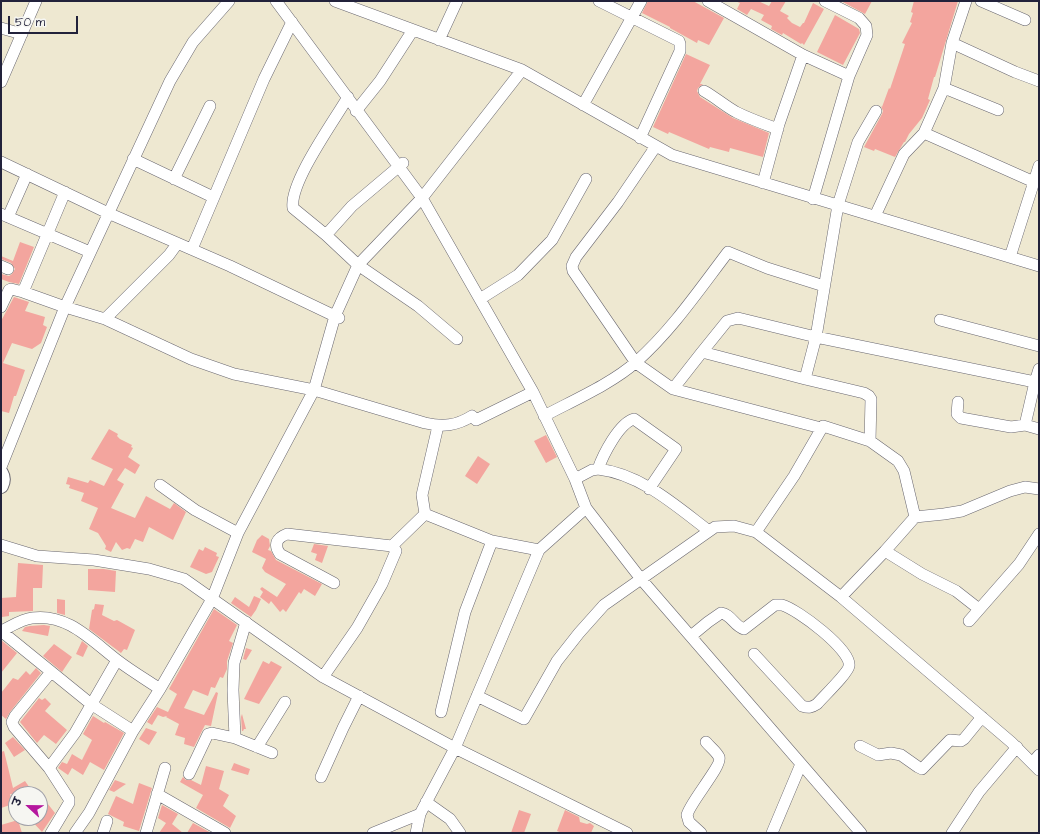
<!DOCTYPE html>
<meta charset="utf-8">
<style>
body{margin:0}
#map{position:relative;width:1040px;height:834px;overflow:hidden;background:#eee8d1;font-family:"Architects Daughter","Playpen Sans Deva",sans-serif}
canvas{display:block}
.frame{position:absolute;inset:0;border:2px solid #22223b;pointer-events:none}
.north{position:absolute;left:8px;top:786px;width:40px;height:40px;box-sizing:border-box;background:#f6f6f2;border:1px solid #a1a1a9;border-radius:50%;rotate:292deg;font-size:11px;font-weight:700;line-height:16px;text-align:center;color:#22223b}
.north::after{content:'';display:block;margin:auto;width:14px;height:18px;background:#b5179e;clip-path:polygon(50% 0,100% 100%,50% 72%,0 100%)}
.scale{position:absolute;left:8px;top:16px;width:70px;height:18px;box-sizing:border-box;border:2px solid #22223b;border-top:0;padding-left:5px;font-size:12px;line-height:14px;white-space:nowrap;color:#22223b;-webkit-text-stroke:3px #f6f6f2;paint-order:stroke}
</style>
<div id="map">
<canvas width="1040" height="834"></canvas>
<div class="frame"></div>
<div class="north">उ</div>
<div class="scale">50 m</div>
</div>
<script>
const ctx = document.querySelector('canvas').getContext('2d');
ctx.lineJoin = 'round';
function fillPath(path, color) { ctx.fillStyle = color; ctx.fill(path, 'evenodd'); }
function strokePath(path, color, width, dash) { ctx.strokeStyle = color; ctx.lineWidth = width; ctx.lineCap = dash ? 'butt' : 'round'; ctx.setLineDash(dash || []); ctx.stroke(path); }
fillPath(new Path2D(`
 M648,1H693L724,18L709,45L698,40L697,43L670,28V27L642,13Z
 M735,1H758L769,6L772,1H786L780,11L789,16L787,18L792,23L800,27L803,23H804L813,3L824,9L804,45L802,43L801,44L783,33L782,35L771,29L772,26L761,20L764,15L751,9L747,15L737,9L740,3Z
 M841,1H872L865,14Z
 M914,1H958L935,77H934L928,99L930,100L922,118L909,134L905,142H904L895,157L875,149L874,151L864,147L882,114L883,111L881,106L882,107L889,88L890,89L905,44L902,43L912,23L910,22L913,13L911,12Z
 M835,15L859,29L860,33L843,65L817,52Z
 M686,54L710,65L700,84H703L698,88L697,91L700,97L733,118L769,133L763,157L730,148L729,152L710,147L709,149L669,132L668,134L653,127Z
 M20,242L34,247L19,284L9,282L1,279V274L9,276L12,274L15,269L11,263L1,259V256L13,261Z
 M14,297L29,302L25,311L45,317L43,325L47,327L41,343L32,349L12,343L3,363L25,370L16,396H14L9,413L1,411V321Z
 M109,429L118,434L117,436L120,439L132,445L131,447L133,448L128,457L140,465L135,474L125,468L117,480L124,484L111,508L135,518L146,496L170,509L174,503L186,512L173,540L149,527L143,542L135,539L130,549L127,548L122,550L116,542L111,552L105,549L106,546L98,533L89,529L98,508L81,501L84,493L69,488L70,485L66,484L68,477L88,483L90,480L104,486L113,469L91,459Z
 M546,435L557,457L546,463L534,441Z
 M478,456L490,464L477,484L465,476Z
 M262,535L269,539L270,546L268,550L271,551L276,560L322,584L315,596L304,589L301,594L299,592L286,612L283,609L280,612L271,601L269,604L260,597L263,592L260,589L262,587L277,597L286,584L265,572L262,568L266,559L252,552L257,540Z
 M314,544L328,546L322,563L315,560L317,554L311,552Z
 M205,547L217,553L216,556L219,557L212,572L206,574L190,567L199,549L203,551Z
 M18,563L43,565L42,588H33V611L9,612V616L2,617L1,598L16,597Z
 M88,569H104L116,571L115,592L88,590Z
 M254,596L261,599L256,610L251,617L231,603L235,597L249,607Z
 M57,599L65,600V615L57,613Z
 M95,604L104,605L102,615L114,621L117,620L135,630L127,650L124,649L121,653L89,629L92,610L94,609Z
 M214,609L237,625L229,641L233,643L227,661V669L223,678L220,677L215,688L211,687L208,696L193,690L184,708L204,715L216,692L218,693L211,726L205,725L194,747L184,744L185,738L175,735L179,724L166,717L167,716L163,717L153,713L157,707L168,712L177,694L169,689Z
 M44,625L50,626L48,636L22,631L25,627L30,626Z
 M1,640L17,653L1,673Z
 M82,641L88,646L83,657L76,654Z
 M54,644L72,657L62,672L43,656Z
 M246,648L252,650L246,660L243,659Z
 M263,661L269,664L271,661L282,667L259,704L244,699Z
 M36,668L41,673L10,712L6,719L1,715V693L13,678L18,680L26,671L30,675Z
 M39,698L42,700L45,698L51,704L45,711L67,730L56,744L44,735L37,743L20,722Z
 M153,713L158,715L152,725L147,722Z
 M242,714L246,729H244L243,731H242L241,717Z
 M93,716L104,723L105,722L124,733L104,770L90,762L83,775L72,768L68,775L58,768L62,762L67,764L72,754L82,760L92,740L83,734Z
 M146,728L157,732L149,745L139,739Z
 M13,737L25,750L14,757L5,743Z
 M4,751L13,788L25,781L32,791L27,794H10L13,804L1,808V752Z
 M234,763L250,769L248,775L231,770Z
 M206,766L224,771L219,789L229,795L223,806L236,816L230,828L196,808L203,795L180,782L183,777L186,780H191L201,785Z
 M115,780L126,784L114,792L109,790Z
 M139,783L152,788L139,831L123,826L124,822L108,814L116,796L133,804Z
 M40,794L55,813L42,832L29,818H40Z
 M162,805L178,814L172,824L183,833H159L166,823L158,818Z
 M519,810L531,814L524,833H511Z
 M565,810L579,817L580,822L587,824L590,823L594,826L591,833H562L557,831Z
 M18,820L22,833H1V825Z
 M193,823L211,833H187Z`), '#f3a59e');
const minor = new Path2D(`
 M276,1L422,198L533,392L575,479L586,508L641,579L861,833
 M335,1L522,70L672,155L1039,266
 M599,1L679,41L680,44V51L640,138
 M708,1L803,55L849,76
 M981,1L1025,20
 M1,28L22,34
 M439,40L457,1
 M952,43L1015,72L1039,81
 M1,82L36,1
 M944,88L998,110
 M704,91C715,97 725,106 736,112C750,119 764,124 778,129
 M348,97C334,121 289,183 293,208L326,235L358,265L418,306L457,339
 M583,105L641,1
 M356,111L380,81L413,30
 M924,133L1034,182
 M656,146L618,202L576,257L572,266L573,271L636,363L673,389L702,352L805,379L816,337L838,205L858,142L876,111
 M133,159L213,197
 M1,162L108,213L230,266L339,318
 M174,179L210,106
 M763,183L779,124L803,55
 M813,199L849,76L867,35L866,26L859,18L825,1
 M1,214L90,252
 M875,216L904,154L924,133L944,88L952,43L966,1
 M8,217L27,174
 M326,235L352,206L403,163
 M192,249L264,79L292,22
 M1010,257L1039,166
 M1,266L8,269
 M23,292L65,192
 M480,299L518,275L552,240L586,179
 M1,307L9,290L11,289L23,292L65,307L105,319L191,359L234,374L314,390L425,423C443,427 456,426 472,416L476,420L533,392
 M105,319L169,255L177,244
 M940,320L1039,346
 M702,352L727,321L738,318L816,337L1035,382L1039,369
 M805,379L864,393L869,396L871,399L870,441L898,461L904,471L915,517
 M1035,382L1025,425L1039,429
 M673,389L821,428
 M958,402L957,414L961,418L1011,427L1025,425
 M544,416C572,401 613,383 636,362C672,330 699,290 728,252L767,268L824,286
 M1,467L65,307L170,81L193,42L229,1
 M598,469C603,455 619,423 634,419L676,449L649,489
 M575,479L592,470L598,469C641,474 676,506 709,531
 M160,485L195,510L238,533
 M586,508L539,550L455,748L627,833
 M425,514L492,541L539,550
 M425,514L422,495L438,426
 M756,532L794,476L823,426L870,441
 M1,545L37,556L94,560L149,569L184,579L323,677L455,748L420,814L373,833
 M885,551L922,574L956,591L979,609
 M334,583L280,554C273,544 277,538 287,534L392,546
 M841,597L885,551L915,517L944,514L962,511L1010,491L1025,487L1039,489
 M969,621L1019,564L1039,534
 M246,622L234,663L233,690L235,738L272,753
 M1,631C10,627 22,619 32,618C67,613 91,640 117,660C130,670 145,679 160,689
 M1,631L91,704L133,731
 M691,636L708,622L721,613C731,614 734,626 744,629L775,605H782C797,609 852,650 849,666C848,673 823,697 817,704C811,708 808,708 802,706L754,654
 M323,677L357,628L382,584L396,551L392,546L425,514
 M477,696L524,719L557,661L579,633L604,605L715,527L734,526L756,532L841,597L1011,742L1039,770
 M441,712L465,612L492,541
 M860,746L878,755L891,753L901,755L918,767L922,769L950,740L961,741L964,739L982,717
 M257,747L285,702
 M1032,763L1039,755
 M49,768L14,727L12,722L15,716L51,672
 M189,774L208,734L212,733L235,738
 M321,777L343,728L359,696
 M157,794L225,833
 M426,802L450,819L460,833
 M51,833L69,803V799L49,768L75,733L117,660
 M75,833L89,813L133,731L160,689L212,599L238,533L314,390L335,316L358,265L422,198L522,70
 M103,833L107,821
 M146,833L165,768
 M416,833L420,814
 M701,833L689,822L687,815C690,802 723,765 719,757C716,751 710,747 706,742
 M772,833L801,764
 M952,833L979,792L1017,747`);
const major = new Path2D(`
 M1,473C4,478 3,482 1,486`);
strokePath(minor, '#696770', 12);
strokePath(major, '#696770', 16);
strokePath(minor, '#fff', 11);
strokePath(major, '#fff', 14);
</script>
